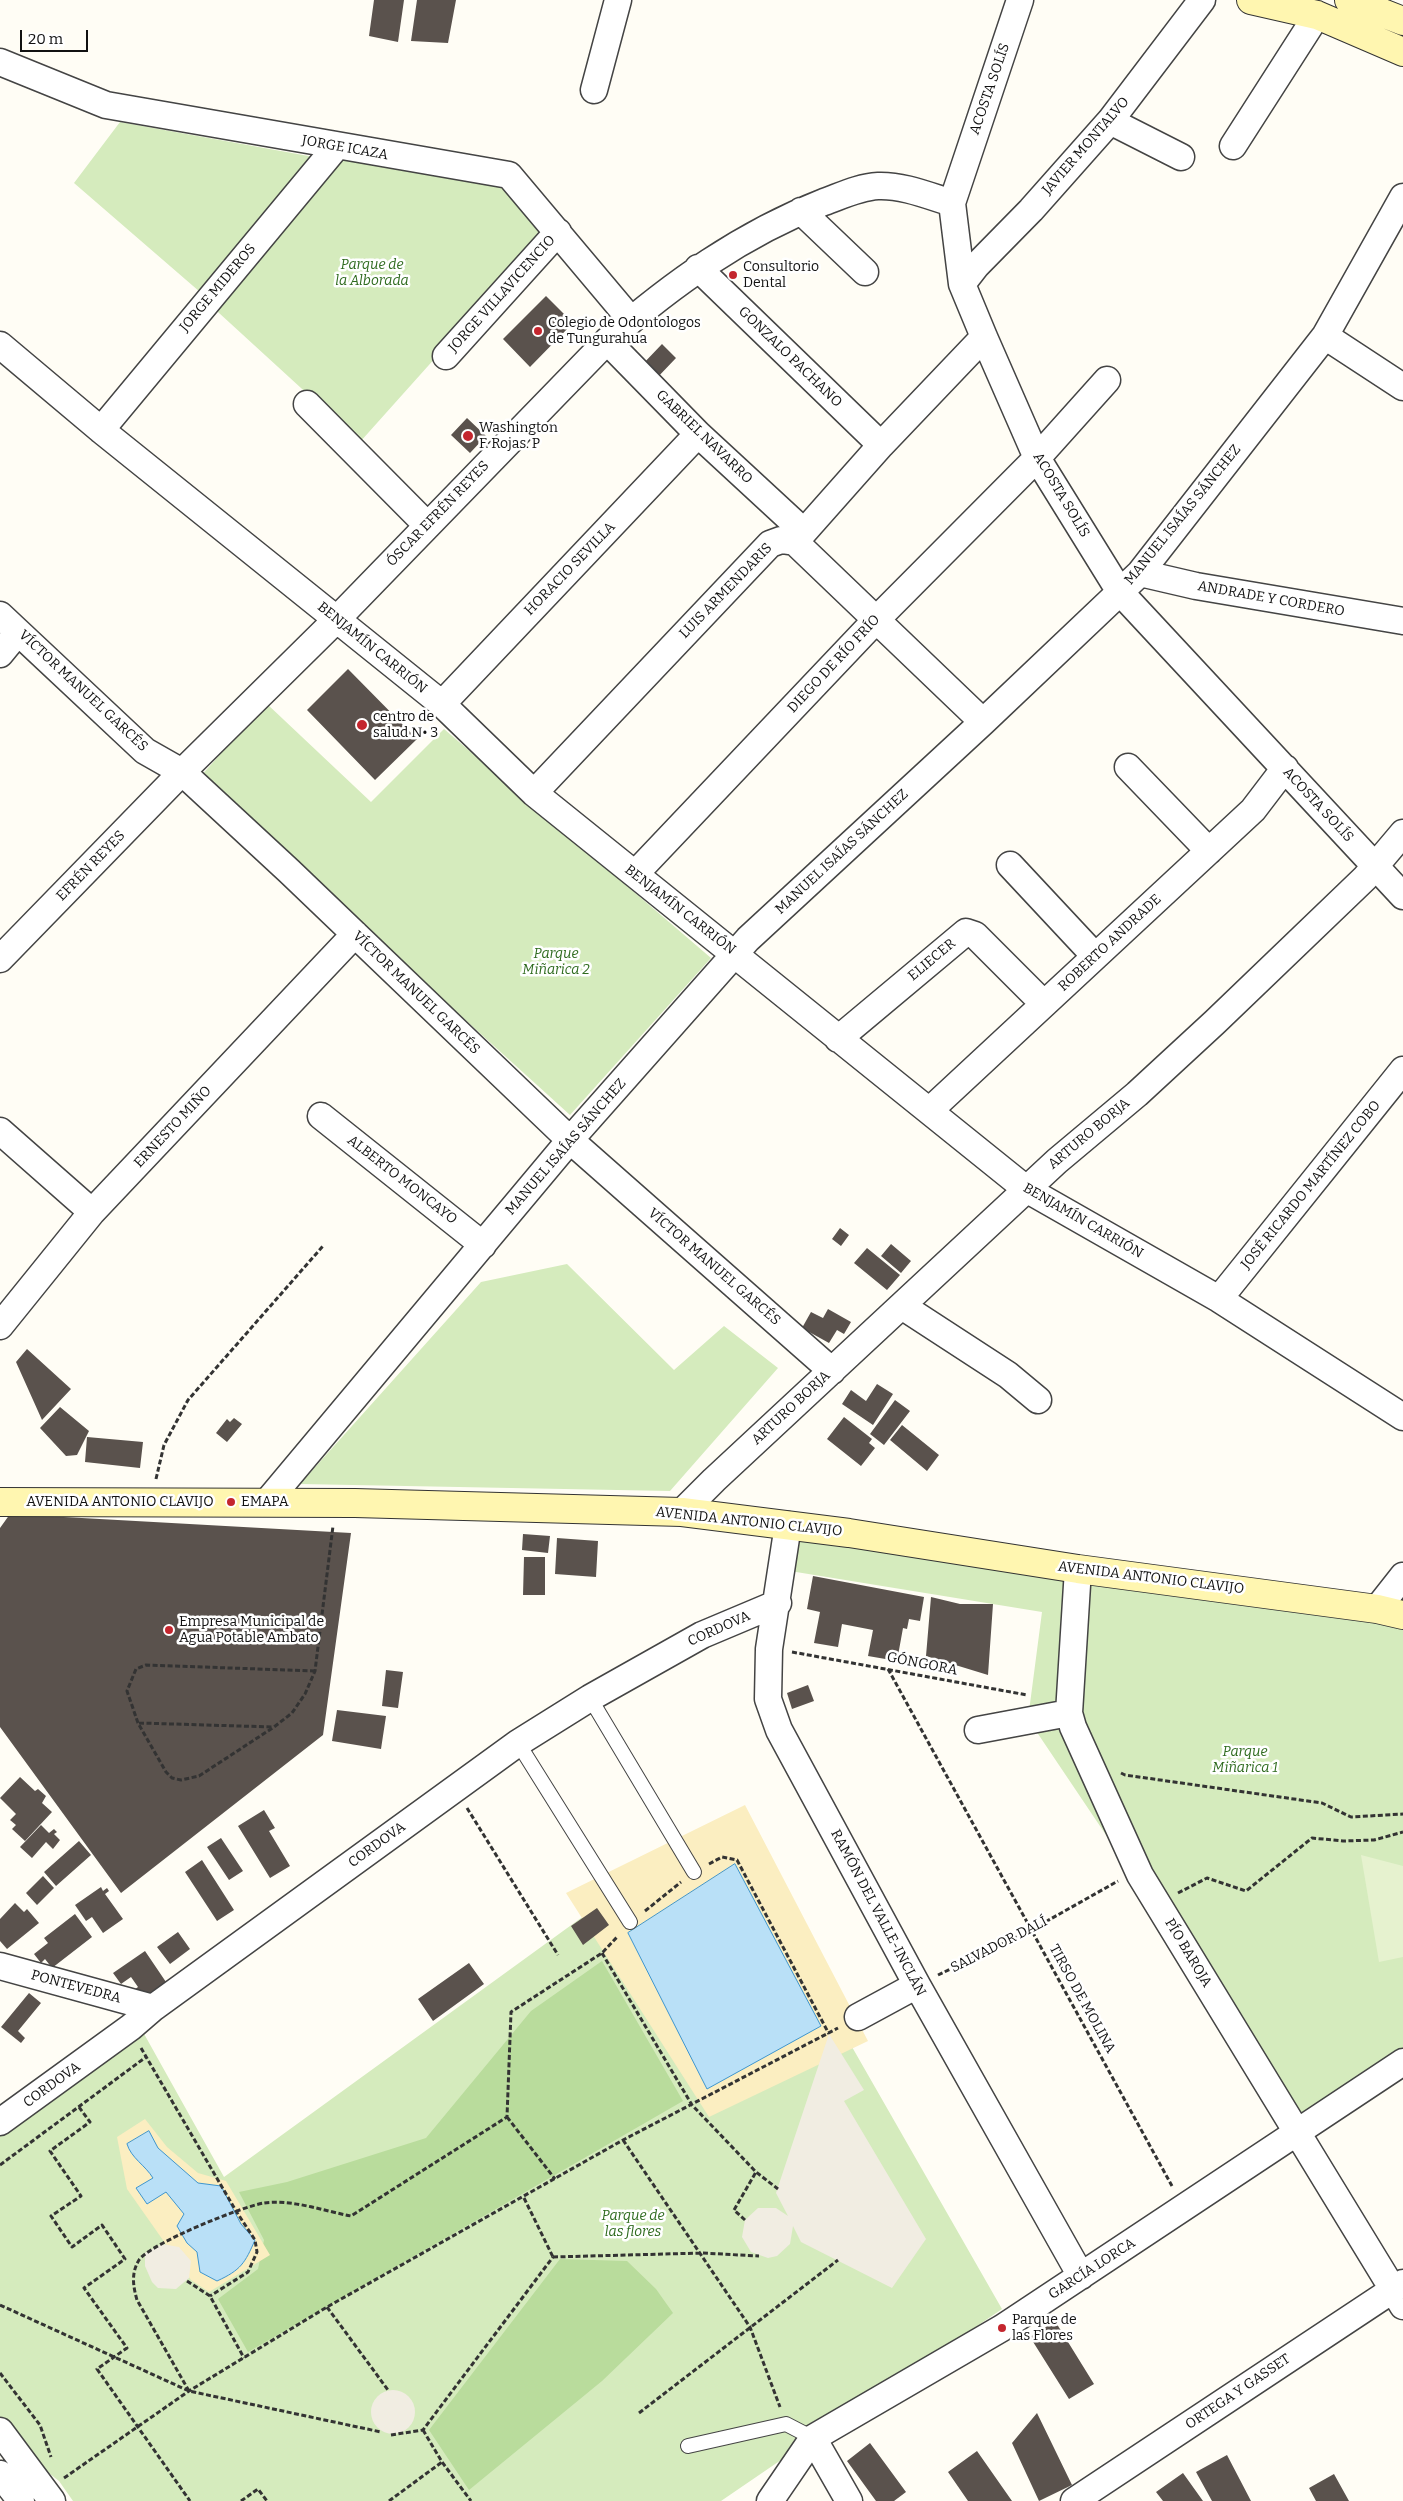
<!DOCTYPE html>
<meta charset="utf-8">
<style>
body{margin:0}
#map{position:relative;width:1403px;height:2501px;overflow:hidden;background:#fffdf5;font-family:Bitter,serif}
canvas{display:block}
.scale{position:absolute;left:20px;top:30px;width:68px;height:22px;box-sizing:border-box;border:2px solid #111;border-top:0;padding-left:6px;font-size:15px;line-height:18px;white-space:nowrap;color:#111;-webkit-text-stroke:4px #fff;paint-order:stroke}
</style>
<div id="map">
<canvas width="1403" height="2501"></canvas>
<div class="scale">20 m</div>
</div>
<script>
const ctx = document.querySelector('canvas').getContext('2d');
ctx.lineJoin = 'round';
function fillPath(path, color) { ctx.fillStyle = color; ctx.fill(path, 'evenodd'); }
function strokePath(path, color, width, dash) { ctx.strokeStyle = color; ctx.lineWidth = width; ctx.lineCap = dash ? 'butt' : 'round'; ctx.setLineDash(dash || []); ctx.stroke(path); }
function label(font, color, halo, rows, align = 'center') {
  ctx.font = font + ' Bitter,serif'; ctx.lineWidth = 5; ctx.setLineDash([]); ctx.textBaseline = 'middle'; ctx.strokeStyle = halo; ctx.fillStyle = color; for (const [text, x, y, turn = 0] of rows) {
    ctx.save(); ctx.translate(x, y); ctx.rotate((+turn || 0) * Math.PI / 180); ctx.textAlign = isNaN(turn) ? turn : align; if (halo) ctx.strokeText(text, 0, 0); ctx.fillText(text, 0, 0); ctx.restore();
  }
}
fillPath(new Path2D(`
 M120,122L314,157L200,292L74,183Z
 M337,156L505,185L548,232L360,442L207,302Z
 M266,703L371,802L444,729L711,958L570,1115L199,778Z
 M567,1264L674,1370L724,1326L778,1368L670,1491L300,1484L481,1282Z
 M795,1534L1191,1587L1403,1628V2054L1299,2122L1028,1719L1042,1612L790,1571Z
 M647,1879L828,2005L1002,2309L721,2501H73L59,2481L28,2457L0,2417V2123L143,2032L224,2177L581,1918Z`), '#d5ebbd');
fillPath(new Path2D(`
 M602,1961L683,2101L248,2352L218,2299L258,2269L264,2240L239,2192L287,2182L426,2138L531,2011Z
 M560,2259L627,2261L656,2289L673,2313L602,2381L469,2490L429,2430Z`), '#b9dc9c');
fillPath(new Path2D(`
 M745,1805L868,2041L709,2117L566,1893Z
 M145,2119L167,2147L198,2173L226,2181L270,2255L209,2292L191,2280L127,2189L117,2137Z`), '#fbeec1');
fillPath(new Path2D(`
 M1361,1855L1403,1866V1957L1379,1962Z`), '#e6f2cf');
fillPath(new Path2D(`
 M829,2034L864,2090L844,2101L926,2239L892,2288L801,2242L793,2226L790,2244L777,2256L768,2258L751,2252L742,2237L745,2220L758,2208H776L788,2216L776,2193Z
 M162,2244L179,2247L191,2261L189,2278L176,2289L158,2288L152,2282L145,2266V2253Z
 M371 2412a22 22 0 1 1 44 0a22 22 0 1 1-44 0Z`), '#f1ede2');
const water = new Path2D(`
 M735,1864L821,2026L707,2089L628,1933Z
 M149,2131L158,2148L198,2183L221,2186L241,2224L255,2240C245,2263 241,2270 217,2281L200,2272L197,2252L187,2243L177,2226L184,2214L166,2192L147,2204L136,2188L153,2178C145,2165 131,2158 127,2144Z`);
fillPath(water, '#b9e0f7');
strokePath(water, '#3f96cf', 1);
fillPath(new Path2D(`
 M374,0H404L398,42L369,36Z
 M417,0H456L448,43L411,41Z
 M546,296L573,323L530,367L503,339Z
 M662,344L676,358L655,380L641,366Z
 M467,418L486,436L470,453L451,435Z
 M348,669L417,739L375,780L307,710Z
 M840,1228L849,1235L841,1246L832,1239Z
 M891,1244L911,1261L901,1273L881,1256Z
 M867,1248L900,1275L887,1290L854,1263Z
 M828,1309L851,1322L844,1334L837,1330L829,1343L802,1328L811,1312L823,1318Z
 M27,1349L71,1389L42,1420L16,1362Z
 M877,1384L893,1394L873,1425L842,1404L851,1390L866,1401Z
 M895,1400L910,1411L884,1445L870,1434Z
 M60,1407L89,1431L77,1455L66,1456L40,1428Z
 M844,1417L872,1439L869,1443L875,1448L861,1466L827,1439Z
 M234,1418L242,1424L227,1442L216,1433L227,1419L230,1422Z
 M902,1425L939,1455L927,1471L890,1440Z
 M87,1437L143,1442L140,1468L85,1462Z
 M10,1514L351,1533L323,1735L121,1893L0,1727V1528Z
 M523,1534L550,1536L548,1553L522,1550Z
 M557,1538L598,1541L596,1577L555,1574Z
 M524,1557H545V1595H523Z
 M813,1576L924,1597L920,1621L909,1619L907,1629L903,1628L897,1661L868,1656L873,1630L842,1624L838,1647L814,1643L820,1612L807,1609Z
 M931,1597L960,1604H993L988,1675L926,1656Z
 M386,1670L403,1672L398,1708L382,1706Z
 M808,1685L814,1701L792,1709L787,1693Z
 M337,1710L386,1716L381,1749L332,1741Z
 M20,1777L35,1791L38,1789L46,1796L42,1803L52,1812L25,1841L12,1829L16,1825L10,1820L16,1814L0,1798Z
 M264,1810L275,1828L269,1831L290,1866L270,1878L238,1826Z
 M41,1825L49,1833L54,1829L57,1832L54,1834L60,1840L53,1849L46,1842L32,1858L20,1847Z
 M221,1838L243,1871L229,1880L207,1847Z
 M79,1841L91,1855L56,1886L44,1872Z
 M202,1860L234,1910L217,1921L185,1872Z
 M43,1876L54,1888L37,1905L26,1893Z
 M101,1887L103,1891L107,1888L109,1891L105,1894L123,1919L103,1933L92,1917L86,1921L75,1905Z
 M15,1903L24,1912L27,1909L39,1923L7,1949L0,1941V1919Z
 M597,1908L609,1925L583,1945L571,1926Z
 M75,1914L92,1937L52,1968L45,1959L41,1963L34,1954L48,1943L44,1938Z
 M178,1932L190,1949L170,1964L157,1947Z
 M145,1951L166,1982L141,1999L134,1990L138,1987L131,1977L121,1984L113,1973Z
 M469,1963L484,1984L433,2021L418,1999Z
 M29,1993L41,2003L18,2031L25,2038L21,2043L1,2027Z
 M1055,2321L1094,2384L1069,2399L1030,2337Z
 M1037,2413L1072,2485L1039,2501L1012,2443Z
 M870,2443L906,2492L894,2501H876L847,2461Z
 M977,2451L1012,2501H968L948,2472Z
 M1227,2455L1251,2501H1212L1196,2472Z
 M1183,2473L1203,2501H1163L1156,2492Z
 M1334,2474L1349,2501H1316L1309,2488Z`), '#5a524d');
const lane = new Path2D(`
 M590,1698L694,1872
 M518,1743L630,1922
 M688,2446L786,2424L813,2438`);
const street = new Path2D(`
 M1020,0L952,203L962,284L984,337L1037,458L1120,592L1403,896
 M0,62L106,105L509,175L631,320
 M594,90L618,0
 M1110,121L1181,157
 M1233,146L1317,15
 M801,211L865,272
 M698,268L881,445
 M962,284L976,266L1031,210L1110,121L1202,0
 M1325,336L1403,387
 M607,341L698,434L803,531
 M0,345L101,430L442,704L534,793L1026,1189L1219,1299L1403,1417
 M446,356L558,232
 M307,404L427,525
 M101,430L336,147
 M795,542L983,722
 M1140,573L1196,586L1403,621
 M0,615L145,751L182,772L289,871L570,1140L832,1371
 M0,654L18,632
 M442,704L698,434
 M1128,767L1209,851
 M534,793L770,544L781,540L795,542L881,445L984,337
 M1010,865L1095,956
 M635,874L876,620L1037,458L1107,380
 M0,959L182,772L337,619L607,341C672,284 742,234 824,202C841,196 859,187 878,186C903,185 929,196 952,203
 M838,1039L966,932L975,935L1044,1004
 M929,1111L1253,810L1285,768
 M321,1116L483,1245
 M0,1131L92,1212
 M1219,1299L1403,1070
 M902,1306L1008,1375L1038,1400
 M0,1326L92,1212L355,934
 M267,1502L570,1140L748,939L983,722L1140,573L1325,336L1403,197
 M682,1512L714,1480L1057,1161L1137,1094L1215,1022L1365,878L1403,833
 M788,1525L769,1649L768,1699L779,1730L917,1985L1081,2276
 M1078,1569L1069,1713L1073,1727L1140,1875L1403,2306
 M1377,1609L1403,1576
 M978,1730L1069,1713
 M0,1966L153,2008
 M858,2017L917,1985
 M0,2122L131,2027L153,2008L518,1743L590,1698L702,1635L778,1603
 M0,2431L52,2501
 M813,2438L849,2501
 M0,2474L21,2501
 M770,2501L813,2438L1002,2328L1403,2062
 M1074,2501L1403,2283`);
const secondary = new Path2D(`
 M1251,0L1317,15L1403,52
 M1349,0L1403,21
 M0,1502L355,1503L682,1512L849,1533L1078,1569L1377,1609L1403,1615`);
strokePath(lane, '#444', 16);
strokePath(street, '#444', 29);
strokePath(secondary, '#333', 30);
strokePath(new Path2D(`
 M156,1479L164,1445L188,1400L323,1246
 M792,1652L1027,1695
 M888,1669L1172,2186
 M315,1671L146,1665L136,1669L127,1691L138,1723L166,1772L172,1778L181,1780L199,1776L274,1727L292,1713L305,1694L315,1671L333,1526
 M139,1723L273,1727
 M1121,1773L1125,1775L1322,1803L1351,1817L1403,1814
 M467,1808L558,1955
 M709,1864L722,1857L737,1860L829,2034
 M1178,1893L1207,1878L1246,1891L1312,1838L1343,1841L1374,1840L1403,1832
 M645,1911L681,1882
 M602,1953L692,2105L756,2172L778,2189
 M938,1975L1031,1930L1118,1881
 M141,2048L236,2211L255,2240L257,2252L248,2272L210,2296
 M79,2107L90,2122L50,2151L81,2196L51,2216L72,2247L102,2225L125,2259L84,2288L127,2348L97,2369L190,2501
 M507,2117L555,2179
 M623,2140L750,2327L780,2407
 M0,2165L146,2057
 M524,2198L553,2257
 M745,2220L734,2210L756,2172
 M553,2257L702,2253L759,2256
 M187,2281L210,2296L244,2358
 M0,2305L189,2391L381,2432
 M327,2307L388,2390
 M0,2373L40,2425L51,2457
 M189,2391L137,2300C133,2286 131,2273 139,2260C149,2244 243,2206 264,2203C292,2199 324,2211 351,2216L507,2117L511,2012L602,1953L618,1936
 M639,2413L838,2260
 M423,2430L442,2462L471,2501
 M391,2435L423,2430L553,2257
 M64,2478L189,2391L327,2307L623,2140L838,2028
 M241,2501L258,2489L267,2501
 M389,2501L442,2462`), '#333', 3, [5, 2.5]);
strokePath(lane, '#fff', 14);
strokePath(street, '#fff', 26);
strokePath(secondary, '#fff6b0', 28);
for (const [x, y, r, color] of [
 [733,275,5,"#c4262e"],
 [538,331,5,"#c4262e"],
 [468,436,6,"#c4262e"],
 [362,725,6,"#c4262e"],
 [231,1502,5,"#c4262e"],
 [169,1630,5,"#c4262e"],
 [1002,2328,5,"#c4262e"]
]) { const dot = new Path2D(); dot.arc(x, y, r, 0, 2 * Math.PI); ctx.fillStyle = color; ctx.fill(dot); strokePath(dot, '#fff', 2); }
label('14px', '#111', '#fff', [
 ["ACOSTA SOLÍS",990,89,-71],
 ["JAVIER MONTALVO",1086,146,-49],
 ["JORGE ICAZA",345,148,10],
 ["JORGE MIDEROS",218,288,-50],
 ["JORGE VILLAVICENCIO",502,294,-48],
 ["GONZALO PACHANO",790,357,44],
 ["GABRIEL NAVARRO",704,437,44],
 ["ACOSTA SOLÍS",1061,495,59],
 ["ÓSCAR EFRÉN REYES",438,514,-46],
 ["MANUEL ISAÍAS SÁNCHEZ",1183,515,-51],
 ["HORACIO SEVILLA",570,569,-46],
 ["LUIS ARMENDARIS",726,591,-46],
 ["ANDRADE Y CORDERO",1271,599,10],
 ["BENJAMÍN CARRIÓN",372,648,39],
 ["DIEGO DE RÍO FRÍO",834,664,-47],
 ["VÍCTOR MANUEL GARCÉS",83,691,43],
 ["ACOSTA SOLÍS",1318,805,47],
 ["MANUEL ISAÍAS SÁNCHEZ",842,852,-43],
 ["EFRÉN REYES",91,866,-46],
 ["BENJAMÍN CARRIÓN",680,910,38],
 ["ROBERTO ANDRADE",1110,943,-43],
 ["ELIECER",932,960,-40],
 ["VÍCTOR MANUEL GARCÉS",416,993,44],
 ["ERNESTO MIÑO",173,1127,-47],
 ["ARTURO BORJA",1089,1134,-40],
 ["MANUEL ISAÍAS SÁNCHEZ",566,1147,-49],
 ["ALBERTO MONCAYO",402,1180,38],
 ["JOSÉ RICARDO MARTÍNEZ COBO",1311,1185,-51],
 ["BENJAMÍN CARRIÓN",1083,1221,30],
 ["VÍCTOR MANUEL GARCÉS",714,1267,41],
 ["ARTURO BORJA",791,1408,-43],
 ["AVENIDA ANTONIO CLAVIJO",120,1502],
 ["AVENIDA ANTONIO CLAVIJO",749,1522,6],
 ["AVENIDA ANTONIO CLAVIJO",1151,1578,7],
 ["CORDOVA",719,1629,-24],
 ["GÓNGORA",922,1664,11],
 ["CORDOVA",377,1845,-36],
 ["RAMÓN DEL VALLE-INCLÁN",878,1913,62],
 ["SALVADOR DALÍ",999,1945,-27],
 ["PÍO BAROJA",1188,1953,59],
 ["PONTEVEDRA",76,1987,15],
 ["TIRSO DE MOLINA",1082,1999,61],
 ["CORDOVA",52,2085,-36],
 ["GARCÍA LORCA",1092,2269,-33],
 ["ORTEGA Y GASSET",1238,2392,-34]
]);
label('italic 14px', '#2f6b1f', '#fff', [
 ["Parque de",372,265],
 ["la Alborada",372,281],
 ["Parque",556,954],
 ["Miñarica 2",556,970],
 ["Parque",1245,1752],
 ["Miñarica 1",1245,1768],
 ["Parque de",633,2216],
 ["las flores",633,2232]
]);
label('14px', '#111', '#fff', [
 ["Consultorio",743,267],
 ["Dental",743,283],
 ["Colegio de Odontologos",548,323],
 ["de Tungurahua",548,339],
 ["Washington",479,428],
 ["F. Rojas. P",479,444],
 ["centro de",373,717],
 ["salud N• 3",373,733],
 ["EMAPA",241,1502],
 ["Empresa Municipal de",179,1622],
 ["Agua Potable Ambato",179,1638],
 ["Parque de",1012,2320],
 ["las Flores",1012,2336]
], 'left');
</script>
